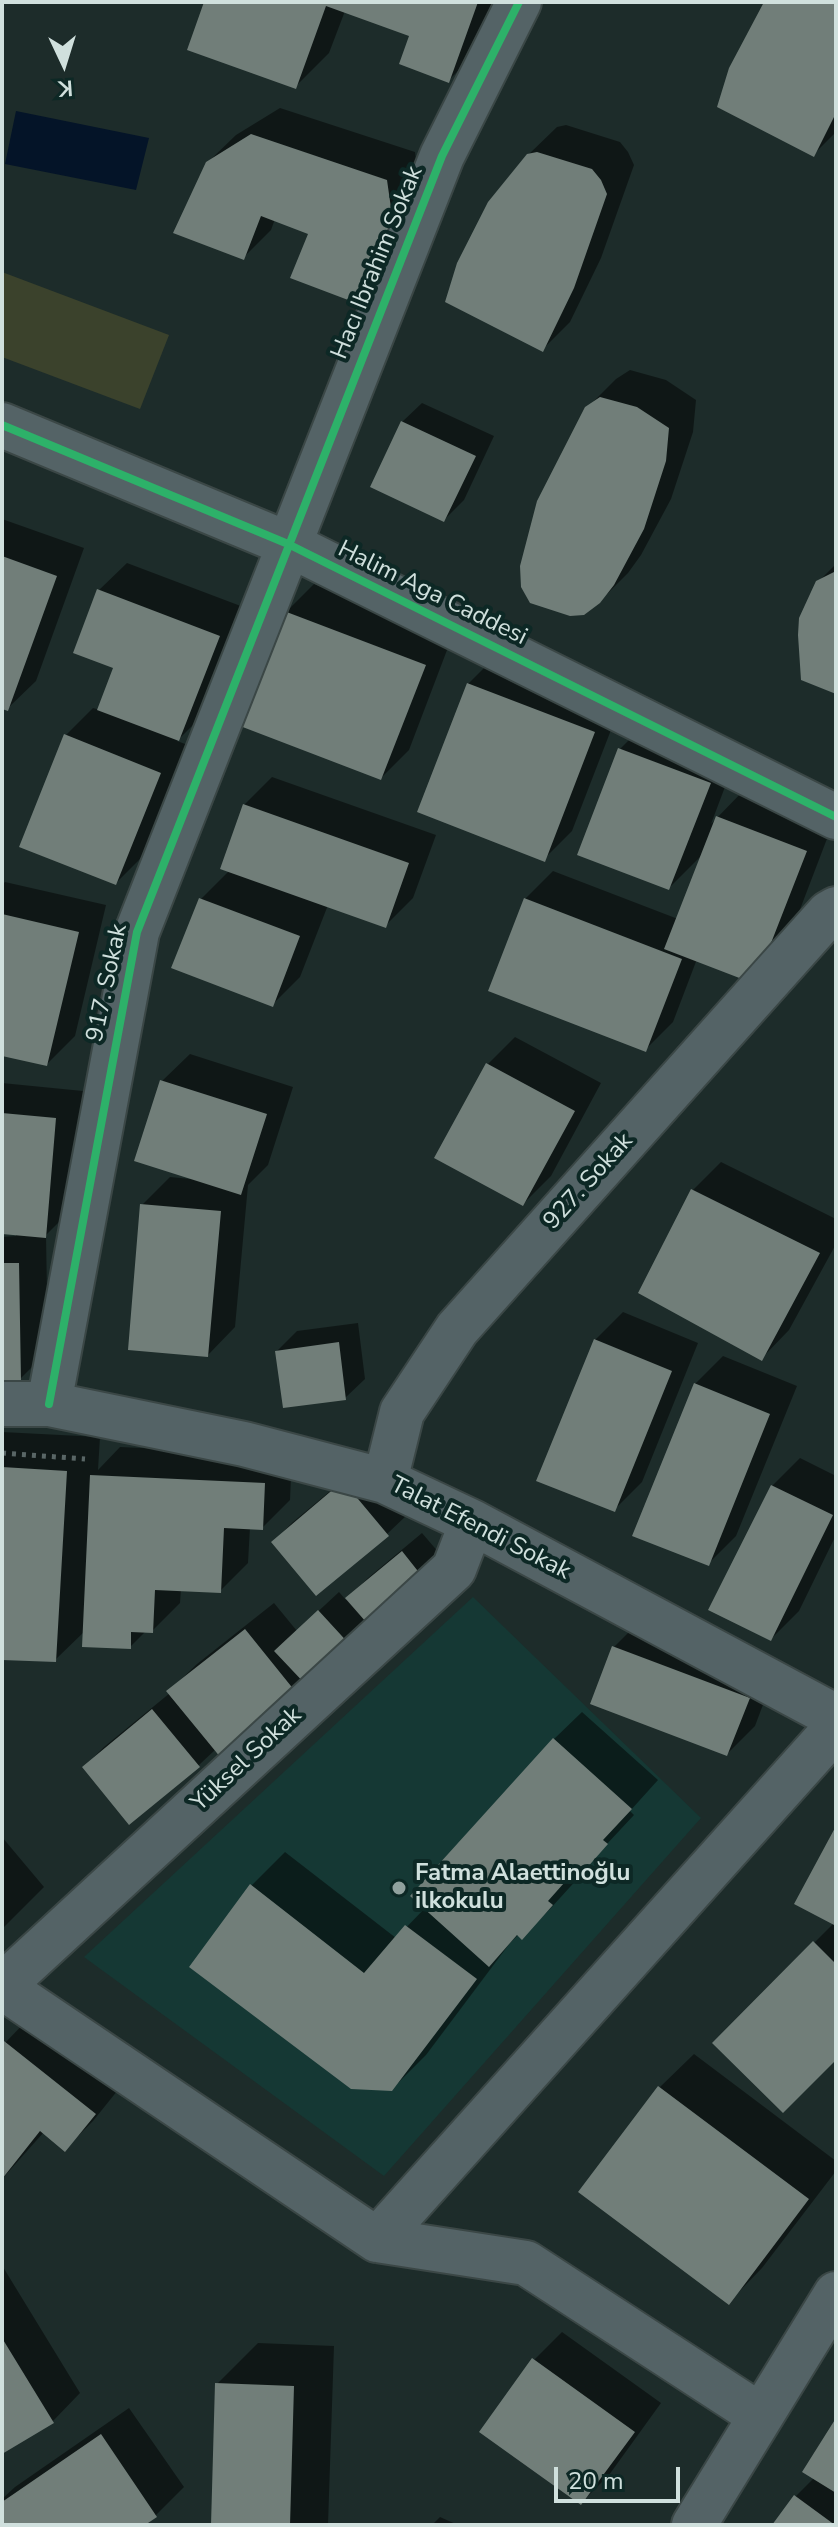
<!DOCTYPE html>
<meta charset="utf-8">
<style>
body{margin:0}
#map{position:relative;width:838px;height:2527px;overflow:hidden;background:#1d2c2a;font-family:"Nunito Sans",sans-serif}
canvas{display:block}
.frame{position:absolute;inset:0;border:4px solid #d0e0dd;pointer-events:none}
.north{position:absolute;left:24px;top:24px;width:80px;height:80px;-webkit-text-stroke:6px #0d2825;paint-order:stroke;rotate:176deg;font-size:22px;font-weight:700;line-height:32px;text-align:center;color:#d0e0dd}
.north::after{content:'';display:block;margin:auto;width:28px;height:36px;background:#d0e0dd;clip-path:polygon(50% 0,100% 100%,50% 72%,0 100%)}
.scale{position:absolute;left:554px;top:2467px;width:126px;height:36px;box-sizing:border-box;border:4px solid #d0e0dd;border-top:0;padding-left:10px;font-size:24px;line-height:28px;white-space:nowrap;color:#d0e0dd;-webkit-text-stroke:6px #0d2825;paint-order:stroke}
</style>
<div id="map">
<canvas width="838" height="2527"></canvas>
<div class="frame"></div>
<div class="north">K</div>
<div class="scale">20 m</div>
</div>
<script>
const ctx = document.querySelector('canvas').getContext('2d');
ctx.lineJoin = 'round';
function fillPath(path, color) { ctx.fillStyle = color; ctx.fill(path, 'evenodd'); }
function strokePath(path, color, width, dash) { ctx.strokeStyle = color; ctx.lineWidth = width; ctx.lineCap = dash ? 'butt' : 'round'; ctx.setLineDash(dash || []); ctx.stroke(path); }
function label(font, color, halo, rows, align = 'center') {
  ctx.font = font + ' "Nunito Sans",sans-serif'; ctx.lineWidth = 8; ctx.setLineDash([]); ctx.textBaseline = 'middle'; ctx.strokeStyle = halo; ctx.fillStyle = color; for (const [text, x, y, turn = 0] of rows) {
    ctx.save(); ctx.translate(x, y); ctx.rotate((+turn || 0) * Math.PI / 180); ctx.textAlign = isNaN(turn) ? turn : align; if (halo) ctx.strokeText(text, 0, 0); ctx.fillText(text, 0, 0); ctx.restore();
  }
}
fillPath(new Path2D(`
 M473,1597L701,1818L384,2176L84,1957Z`), '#153834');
fillPath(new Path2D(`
 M2,272L169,335L140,409L2,357Z`), '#3b422c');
fillPath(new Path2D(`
 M16,111L149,138L136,190L5,164Z`), '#041428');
fillPath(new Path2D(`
 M206,2H499L483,46L449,80L412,34L345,11L329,53L295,87Z
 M766,2H836V132L814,154Z
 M280,108L415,152L421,200L392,276L310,233L275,219L271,230L243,258L207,163L236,135Z
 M566,125L620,142L628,152L634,165L601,258L570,322L542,350L528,155L557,127Z
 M630,370L666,380L696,400L693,432L671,499L641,555L628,573L599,602L587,408L616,379Z
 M422,403L494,436L464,500L444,520L402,422Z
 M2,519L84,548L36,681L8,708L2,706Z
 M127,563L246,608L207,711L177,741L188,745L144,855L116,883L66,735L93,708L100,710L116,667L99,590Z
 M836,564V692L818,582Z
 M314,584L452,637L409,750L381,778L286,612Z
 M496,656L621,704L572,831L544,859L468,684Z
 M648,721L737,755L711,824L745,789L833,823L783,954L697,959L673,1022L645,1050L525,899L553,871L678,919L704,853L669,888L579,854L620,749Z
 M272,777L436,835L413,898L385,926L328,905L300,977L272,1005L174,967L201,899L230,870L244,805Z
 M5,882L106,905L75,1036L47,1064L2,1054V885Z
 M515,1037L601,1083L551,1176L523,1204L488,1064Z
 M190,1054L293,1087L268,1165L248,1185L235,1327L208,1355L142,1205L170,1177L191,1179L162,1081Z
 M2,1083L83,1091L73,1208L46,1235L48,1351L20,1379H2V1237L16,1236V1234L2,1232Z
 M721,1162L836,1219V1244L789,1330L762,1358L640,1292L693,1190Z
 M623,1312L698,1343L642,1482L614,1510L595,1340Z
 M358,1323L365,1379L345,1398L277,1351L297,1331Z
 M723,1356L797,1386L736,1536L708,1564L695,1384Z
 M2,1432L100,1437L98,1470L120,1447L292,1455L290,1500L262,1528L250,1527L248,1563L220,1591L181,1589L180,1603L152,1631H146L130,1647L85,1631L55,1660L2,1658Z
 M800,1458L836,1476V1535L799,1611L771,1639L772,1486Z
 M364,1463L407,1515L387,1534L273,1542L293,1522Z
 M422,1533L440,1554L351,1645L216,1749L199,1765L130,1822L84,1767L104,1747L170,1693L169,1691L197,1664L274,1603L297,1631L339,1592L346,1600L368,1578Z
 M642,1619L776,1670L755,1726L727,1754L614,1647Z
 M582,1712L658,1780L630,1811L634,1815L578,1875L580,1876L550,1909L522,1937L519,1934L510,1943L426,2055L392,2089L251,1886L285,1852L396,1938L426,1907L554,1739Z
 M836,1830V2057L714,2043L834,1923Z
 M2,1837L44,1887L2,1929Z
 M33,2014L122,2085L93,2121L65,2149L44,2132L2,2179V2046Z
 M694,2054L836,2161V2171L762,2268L729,2302L660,2087Z
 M3,2267L80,2393L53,2421L2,2452Z
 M562,2332L661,2403L609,2475L581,2503L534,2360Z
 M258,2343L334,2346L328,2525H213L217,2384Z
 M129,2408L184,2487L156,2515L142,2525H2V2499L15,2487Z
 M836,2422V2525H774L796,2496L814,2478Z
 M440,2517L458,2525H432Z`), '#0007');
fillPath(new Path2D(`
 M204,2H478L449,83L399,64L409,36L326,6L296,89L187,50Z
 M764,2H836V113L814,157L717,107L729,68Z
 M251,134L387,180L394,229L364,306L290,278L308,234L261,216L244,260L173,233L206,162Z
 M537,152L592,169L601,180L607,194L574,288L543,352L445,302L457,263L488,202L527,154Z
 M600,397L637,407L669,428L666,461L644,529L614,585L600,603L584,615L570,616L530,603L521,587L520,566L537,501L585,407Z
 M401,421L476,456L444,522L370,487Z
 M2,556L57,576L8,711L2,709Z
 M836,571V694L801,680L798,635L799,618L816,581Z
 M97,589L220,636L179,741L97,710L113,668L73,653Z
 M284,611L426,665L381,780L240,726Z
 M467,683L595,732L545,862L417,812Z
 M64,734L161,773L116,885L19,847Z
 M618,748L711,783L669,890L577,855Z
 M243,804L409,863L386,928L220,869Z
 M716,816L807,851L755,984L664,949Z
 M199,898L300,936L273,1007L171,968Z
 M524,898L682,959L646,1052L488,991Z
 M2,914L79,932L47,1066L2,1056Z
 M486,1063L575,1111L523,1206L434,1158Z
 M160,1080L267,1114L241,1195L134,1161Z
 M2,1113L56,1118L46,1238L2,1234Z
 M691,1189L820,1253L762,1361L638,1293Z
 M140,1204L221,1211L208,1357L128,1350Z
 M2,1263H19L21,1381H2Z
 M594,1339L672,1371L615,1512L536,1481Z
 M339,1342L346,1400L283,1408L275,1351Z
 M694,1383L770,1414L709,1566L632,1536Z
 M2,1467L67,1471L56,1662L2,1660Z
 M90,1475L265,1483L263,1530L224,1528L221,1593L155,1590L153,1633L131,1632V1649L82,1647Z
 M343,1481L389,1536L316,1596L271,1542Z
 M771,1485L833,1515L771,1641L708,1610Z
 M402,1551L421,1575L366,1622L345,1598Z
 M318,1610L352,1647L309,1688L274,1651Z
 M245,1629L299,1696L221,1758L166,1691Z
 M612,1646L750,1698L727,1756L590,1704Z
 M152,1709L200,1767L129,1825L82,1767Z
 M553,1738L632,1809L603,1840L608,1844L577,1879L572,1874L548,1901L553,1905L522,1940L517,1935L489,1967L410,1896Z
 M836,1826V1926L794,1904Z
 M250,1884L364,1973L405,1925L477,1979L392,2091L351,2089L189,1967Z
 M813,1941L836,1964V2060L783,2113L712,2043Z
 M4,2041L96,2114L65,2152L40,2131L2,2179V2043Z
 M658,2086L809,2199L729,2305L578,2192Z
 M2,2338L54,2423L2,2454Z
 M532,2358L635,2432L581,2505L479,2432Z
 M215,2383L294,2386L290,2525H211Z
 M836,2418V2493L802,2472Z
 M101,2434L157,2517L145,2525H2V2502Z
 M794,2495L835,2525H772Z`), '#717e79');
const minor = new Path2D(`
 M2,425L288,544L836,817
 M2,1404H49L244,1444L385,1481L472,1522L836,1717
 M49,1404L137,932L442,156L519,2
 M385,1481L402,1412L457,1329L829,913L836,909
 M2,1986L454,1569L472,1522
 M2,1987L377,2240L526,2263L761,2416
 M377,2240L836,1728
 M694,2525L836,2294`);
strokePath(minor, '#3b4746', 48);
strokePath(new Path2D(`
 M2,1453L85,1459`), '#596666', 5, [4, 6]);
strokePath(minor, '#546366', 44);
strokePath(new Path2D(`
 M2,425L288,544L836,817
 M49,1404L137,932L442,156L519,2`), '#2db169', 8);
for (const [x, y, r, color] of [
 [399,1888,8,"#91a19e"]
]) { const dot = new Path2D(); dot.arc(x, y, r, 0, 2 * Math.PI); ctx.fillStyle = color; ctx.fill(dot); strokePath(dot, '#0d2825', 3); }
label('24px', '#d0e0dd', '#0d2825', [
 ["Hacı Ibrahim Sokak",378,263,-68],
 ["Halim Aga Caddesi",432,594,26],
 ["917. Sokak",108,983,-78],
 ["927. Sokak",589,1182,-48],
 ["Talat Efendi Sokak",480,1529,27],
 ["Yüksel Sokak",247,1760,-43]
]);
label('bold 24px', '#d0e0dd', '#0d2825', [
 ["Fatma Alaettinoğlu",415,1874],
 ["ilkokulu",415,1902]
], 'left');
</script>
